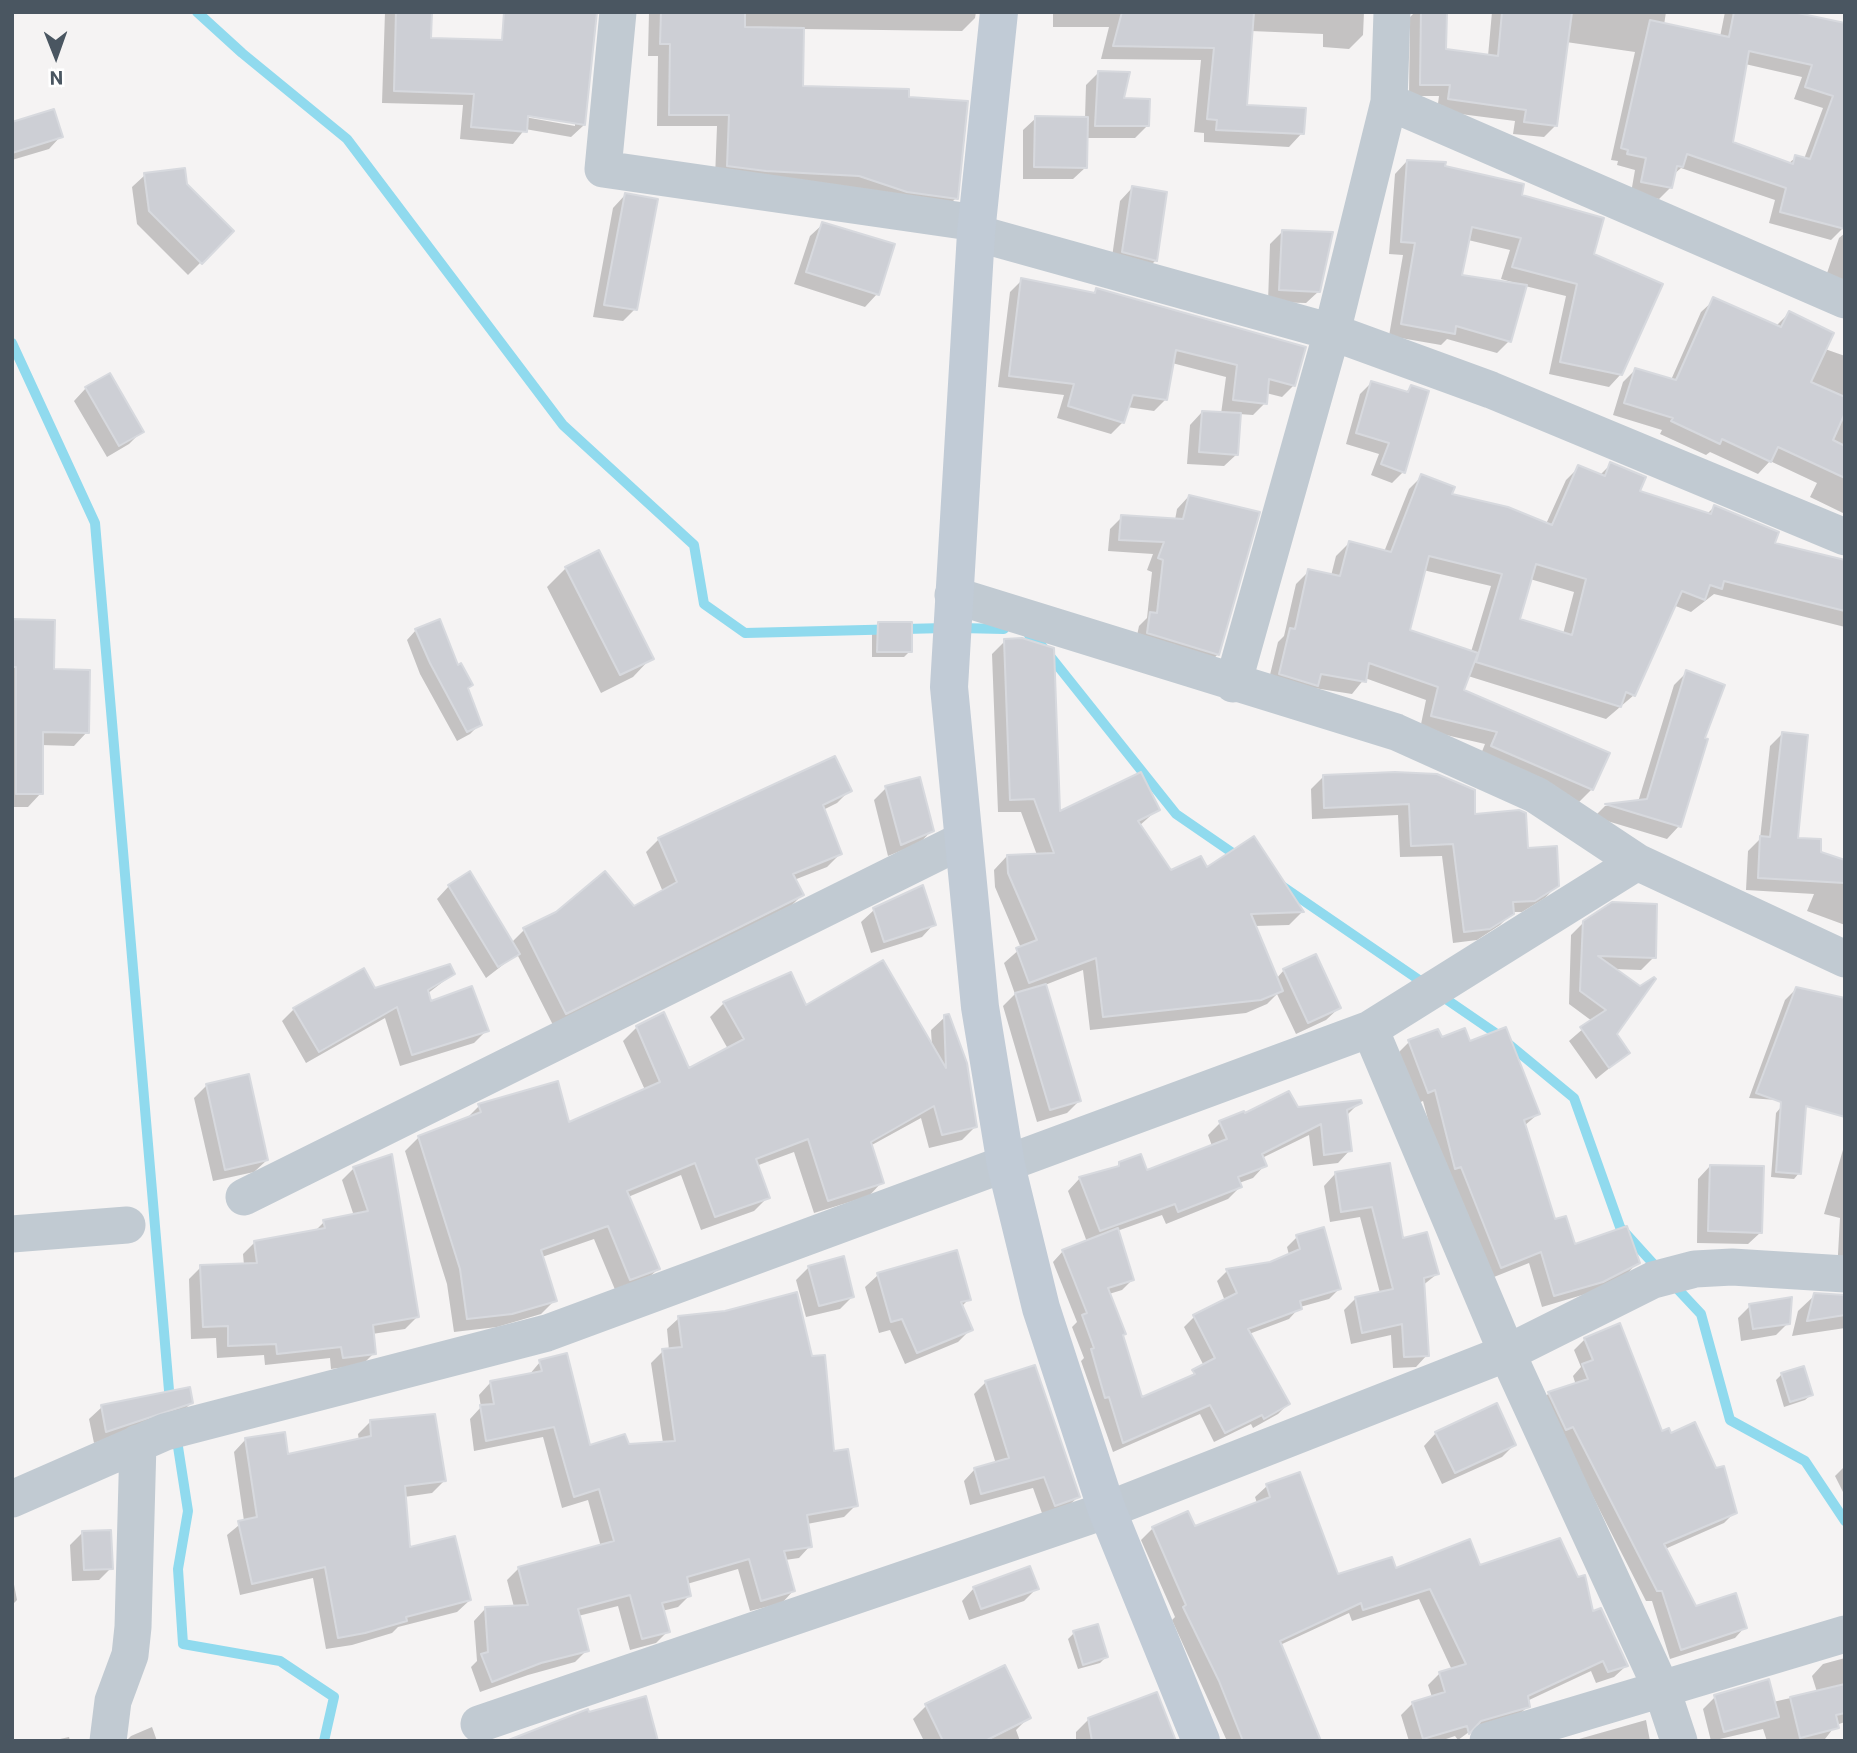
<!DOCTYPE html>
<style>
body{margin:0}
#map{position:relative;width:1857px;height:1753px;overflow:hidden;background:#f5f3f3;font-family:Roboto,sans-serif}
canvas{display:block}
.frame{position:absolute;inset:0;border:14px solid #4a5661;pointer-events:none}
.north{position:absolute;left:21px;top:21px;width:70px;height:70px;-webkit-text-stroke:5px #fff;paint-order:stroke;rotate:179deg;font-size:19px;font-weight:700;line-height:28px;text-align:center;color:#4a5661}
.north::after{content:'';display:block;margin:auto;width:24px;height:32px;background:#4a5661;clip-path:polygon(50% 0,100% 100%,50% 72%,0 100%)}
</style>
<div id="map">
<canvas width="1857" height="1753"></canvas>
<div class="frame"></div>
<div class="north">N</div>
</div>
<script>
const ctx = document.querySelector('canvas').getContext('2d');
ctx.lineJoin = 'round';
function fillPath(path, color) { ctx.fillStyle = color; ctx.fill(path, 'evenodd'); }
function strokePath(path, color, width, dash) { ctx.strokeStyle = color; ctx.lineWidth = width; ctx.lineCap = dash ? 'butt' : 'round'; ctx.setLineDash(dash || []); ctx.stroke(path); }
fillPath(new Path2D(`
 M385,12H430V40L584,125L571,137L525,129L513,144L460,139L463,105L382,103ZM520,113L575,122V126L519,116Z
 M649,12H976L975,18L962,31L802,29L801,88L907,99L956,198L943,211L715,178L717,126H657L658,56H648Z
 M1053,12H1364L1363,35L1349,49L1323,47V34L1251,31L1245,106L1302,133L1289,147L1204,142V133L1194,132L1201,60L1101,59L1109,27H1053Z
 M1415,12H1445L1444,50L1488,56L1492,12H1666L1664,25L1720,37L1725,12H1784L1845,25L1843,228L1831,240L1769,223L1775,200L1681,168L1673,175L1671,187L1659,199L1631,193L1635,170L1617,165L1618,161L1611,160L1635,52L1566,42L1555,126L1544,137L1513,134L1515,121L1437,111L1439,96H1409L1410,17ZM1745,64L1802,77L1794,99L1823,108L1804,159L1796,157L1788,164L1731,143Z
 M1098,73L1147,126L1135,138H1086V167L1073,179H1023V130L1036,118H1085L1086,85Z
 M12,124L61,136L49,149L12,160Z
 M1407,161L1444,168L1520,196L1592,255L1621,374L1609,387L1549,374L1566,296L1525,286L1509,341L1497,353L1447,339L1441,345L1389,336L1403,255L1389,254L1395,174ZM1468,240L1510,250L1501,279L1512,282L1511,284L1460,276Z
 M145,175L185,185L232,231L188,275L137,224L132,187Z
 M1132,188L1165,193L1155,261L1143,273L1111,264L1120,201Z
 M625,195L635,309L623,321L593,317L613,208Z
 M823,224L877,294L865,307L794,284L810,236Z
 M1282,232L1319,291L1306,303L1268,302L1270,244Z
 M1845,233V286L1825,279L1839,238Z
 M1022,280L1092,294L1096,290L1294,385L1282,397L1266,393L1265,403L1253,415L1239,414L1237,454L1224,466L1187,464L1190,425L1202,412L1221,414L1226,377L1172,363L1166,399L1154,411L1127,407L1123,422L1111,434L1057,418L1064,395L998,387L1010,292Z
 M1714,300L1777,325L1789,313L1825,349L1845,356V514L1810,497L1817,483L1770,461L1758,474L1710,452L1706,455L1660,434L1662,430L1613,415L1623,382L1635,370L1671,380L1701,312Z
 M1371,383L1405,393L1411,387L1403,472L1392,483L1371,475L1379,454L1346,444L1360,394Z
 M86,388L142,431L129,444L107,457L74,401Z
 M1611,464L1637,492L1707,514L1714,507L1773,544L1845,571V627L1714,594L1691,612L1673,605L1634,695L1606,719L1468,676L1462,691L1592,789L1579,802L1479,759L1485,744L1420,729L1426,700L1365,678L1352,694L1314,688L1267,687L1278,642L1284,636L1296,584L1309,571L1331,576L1336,556L1349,543L1384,552L1409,489L1422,476L1450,495L1546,524L1566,480L1579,467L1600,475ZM1423,570L1491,586L1471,652L1408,631ZM1530,579L1574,592L1563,634L1518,620Z
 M1189,496L1218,654L1206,667L1135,645L1139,626L1147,618L1152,572L1147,570L1153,554L1108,551L1110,529L1122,517L1175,520L1177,509Z
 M566,568L651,658L633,677L601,693L547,587Z
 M12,621L53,671L87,732L74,746L41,745V793L28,807H12Z
 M878,624L910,651L904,657H872V630Z
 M416,630L457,667L480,724L470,734L457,741L420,674L407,640Z
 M1005,641L1059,814L1157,810L1139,826L1170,872L1206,870L1302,912L1289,925L1254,926L1276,979L1284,970L1339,1008L1326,1020L1296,1034L1277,994L1267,1004L1246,1013L1090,1030L1083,970L1045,985L1079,1101L1067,1113L1037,1122L1003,1006L1015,994L1004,963L1021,948L995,887L994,870L1007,856L1037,855L1021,812H998L992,654Z
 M1686,673L1703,739L1679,826L1667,839L1594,817L1605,806L1638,802L1674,685Z
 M1782,734L1796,840L1845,862V925L1807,911L1814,894L1746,890L1748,851L1760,839L1770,746Z
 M1323,777L1473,816L1527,850L1557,885L1545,898L1522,912H1513L1500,925L1477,940L1453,943L1442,856L1400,857L1398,815L1312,819L1311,789Z
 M886,788L932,830L920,843L888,856L874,800Z
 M850,790L837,803L823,810L840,854L827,867L794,880L802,895L789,908L553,1025L517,954L486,978L437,899L449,886L511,943L524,930L634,908L663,892L646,852L659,839Z
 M874,910L934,924L922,937L871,953L861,922Z
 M1584,922L1654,957L1641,970L1613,969L1614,1034L1628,1053L1596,1079L1569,1041L1592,1021L1569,1004L1571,935Z
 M453,974L427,994L430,1003L487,1030L474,1043L400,1066L385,1018L306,1063L282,1021L294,1009Z
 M790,974L805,1007L932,1047L931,1030L945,1017L976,1126L962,1140L929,1148L921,1118L870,1146L882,1182L869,1196L814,1213L794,1152L756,1166L768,1197L754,1211L701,1230L681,1175L628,1197L658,1269L644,1282L616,1292L594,1239L542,1257L555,1300L541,1314L497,1327L454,1332L447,1284L405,1151L419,1137L466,1119L479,1106L567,1125L645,1090L623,1041L637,1027L688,1070L728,1049L710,1017L724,1003Z
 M1796,989L1845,1105L1749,1098L1785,1000Z
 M1441,1039L1469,1043L1538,1114L1524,1126L1554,1221L1573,1247L1638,1262L1626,1275L1589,1293L1542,1307L1529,1263L1489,1279L1444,1180L1423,1101L1416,1104L1397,1054L1409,1042Z
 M206,1086L267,1160L254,1172L213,1181L194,1098Z
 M1360,1102L1347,1115L1350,1150L1338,1163L1313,1166L1309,1135L1262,1158L1265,1165L1253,1178L1239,1183L1240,1187L1228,1199L1166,1224L1162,1215L1117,1231L1132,1280L1122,1290L1109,1294L1140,1400L1183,1381L1204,1366L1184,1327L1194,1317L1225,1301L1217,1281L1227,1271L1270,1263L1289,1255L1287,1247L1297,1237L1339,1289L1329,1299L1300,1307L1289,1319L1249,1334L1288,1404L1278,1414L1253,1428L1251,1424L1214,1442L1200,1414L1113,1452L1081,1361L1084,1358L1072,1327L1077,1322L1053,1262L1063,1251L1087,1242L1068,1191L1080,1178L1115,1169L1120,1164L1146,1172L1212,1146L1208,1135L1220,1123L1244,1116Z
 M1781,1107L1799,1173L1794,1179L1771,1177L1776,1113Z
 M1845,1143V1278L1837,1272L1840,1218L1824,1214Z
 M1389,1165L1402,1240L1437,1274L1422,1286L1427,1355L1416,1367L1393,1368L1391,1335L1351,1344L1344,1310L1356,1298L1380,1293L1360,1217L1330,1222L1324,1186L1335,1174Z
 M1710,1166L1761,1232L1748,1244L1697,1243L1698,1179Z
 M354,1168L417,1317L405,1329L372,1334L374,1353L362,1365L331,1369L330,1358L265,1365L264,1355L217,1358L216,1338L191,1339L189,1279L201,1267L244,1265L243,1254L255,1242L314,1232L324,1222L354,1216L342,1180Z
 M809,1267L852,1297L840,1309L806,1317L796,1280Z
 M878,1275L969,1299L961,1307L971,1329L958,1342L905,1364L890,1330L879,1333L865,1287Z
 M1815,1295H1845V1328L1792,1336L1798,1311Z
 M1750,1306L1788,1323L1776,1335L1741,1341L1738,1318Z
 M679,1318L833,1453L856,1505L844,1517L807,1524L810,1546L799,1558L785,1560L793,1591L782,1603L750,1611L738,1569L687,1584L689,1596L678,1607L662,1611L668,1631L656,1643L630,1650L618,1606L578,1616L587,1650L575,1662L528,1675L480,1692L471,1667L477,1661L474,1621L485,1609L514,1607L507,1580L519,1568L601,1547L588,1500L562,1508L543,1437L474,1451L470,1419L481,1407L479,1395L490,1383L529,1375L540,1362L589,1447L663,1443L651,1363L663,1351L669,1350L667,1329Z
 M1585,1339L1661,1433L1735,1512L1724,1523L1665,1549L1695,1608L1745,1627L1735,1638L1670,1659L1652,1601H1646L1562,1436L1538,1404L1549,1393L1576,1385L1573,1376L1581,1367L1574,1350Z
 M1034,1368L1078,1497L1066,1508L1043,1516L1033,1488L970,1505L964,1481L975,1469L996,1464L974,1394L985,1383Z
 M1803,1368L1811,1395L1805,1400L1784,1407L1776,1380L1781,1375Z
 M191,1403L179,1415L94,1443L89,1419L102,1407Z
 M371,1421L444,1481L432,1493L404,1497L408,1549L470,1600L457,1612L398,1627L392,1633L352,1645L326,1649L313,1578L240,1595L227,1535L244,1521L234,1452L246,1439L287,1456L359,1441L358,1434Z
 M1436,1433L1514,1445L1502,1457L1442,1484L1424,1446Z
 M1845,1466V1496L1835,1476Z
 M1267,1486L1336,1576L1479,1567L1592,1613L1626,1666L1614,1677L1596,1683L1591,1671L1527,1701L1528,1706L1516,1718L1469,1732L1458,1740L1455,1736L1440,1741H1409L1401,1715L1413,1703L1432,1697L1428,1685L1440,1673L1452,1670L1419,1599L1352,1621L1349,1613L1280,1645L1320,1741H1227L1172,1620L1175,1617L1141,1540L1153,1528L1194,1529L1257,1503L1255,1497Z
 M83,1532L111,1568L99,1580L72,1581L70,1545Z
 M12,1574L17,1600L12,1605Z
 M974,1588H1037L1024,1601L969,1620L962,1601Z
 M1074,1633L1106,1657L1100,1663L1078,1669L1068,1639Z
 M1845,1658V1722L1836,1725L1825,1739L1767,1741L1763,1729L1711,1741L1703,1709L1715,1697L1773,1702L1817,1692L1812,1676L1823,1664Z
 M926,1706L1029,1717L1016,1730L1020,1741H924L913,1719Z
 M1089,1719L1173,1741H1076V1732Z
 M1646,1720L1650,1741H1572Z
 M152,1727L157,1741H126L131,1736Z
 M69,1737L70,1741H51Z`), '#0003');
strokePath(new Path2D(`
 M197,12L242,53L347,139L563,425L694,545L704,604L745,633L945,628
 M12,343L95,523L170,1402
 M960,628L1004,629
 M1029,635L1034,636L1176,814L1240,858
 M1282,886L1425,984
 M1440,995L1494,1032L1574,1098L1620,1227L1658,1269
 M1671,1282L1701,1314L1730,1420L1805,1461L1845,1521
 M176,1434L188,1511L178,1569L183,1644L280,1661L334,1697L324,1741`), '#90daee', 10);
const building = new Path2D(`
 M396,12H432L431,38L502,40L504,12H597L585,125L528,116L527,132L471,127L474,94L394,91Z
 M661,12H745V27L804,28L803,86L909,89V97L968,101L958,199L907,192L859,176L766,171L727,166L729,115H669L670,44H660Z
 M1122,12H1254L1247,105L1306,108L1304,134L1216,130L1217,120L1207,119L1214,48L1113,46Z
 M1421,12H1447L1446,49L1498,56L1502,12H1572L1557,126L1524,122L1526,110L1448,99L1450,85H1420Z
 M1734,12H1793L1845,23V229L1780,212L1786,188L1687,154L1683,167L1677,166L1672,188L1641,182L1646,158L1627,154L1628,150L1621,148L1650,20L1729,37ZM1749,51L1812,65L1805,87L1833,96L1810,159L1795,155L1793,164L1733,142Z
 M1098,71L1130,72L1124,98L1150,99L1149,126H1095Z
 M54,109L63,137L12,153V122Z
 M1035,116L1088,117L1087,168L1034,167Z
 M1407,160L1446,162L1445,166L1524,184L1522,195L1604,218L1594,254L1663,284L1622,375L1560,362L1577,284L1512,267L1521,238L1472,227L1462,275L1527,285L1511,342L1456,326L1455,334L1401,324L1415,243L1401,242Z
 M185,168L187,184L234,231L202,264L149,211L144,173Z
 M1132,186L1167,192L1157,261L1122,252Z
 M625,193L658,199L637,310L604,305Z
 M822,222L895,244L879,295L806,272Z
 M1282,230L1333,232L1320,292L1279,290Z
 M1021,278L1095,293L1096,288L1306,347L1295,386L1269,379L1267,404L1233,400L1237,365L1176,350L1167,400L1133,395L1124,423L1068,406L1074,384L1009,376Z
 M1713,297L1781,327L1789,311L1834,333L1811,382L1845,397V413L1833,440L1845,446V478L1778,447L1771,462L1722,439L1720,444L1671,421L1673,418L1624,403L1635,368L1676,380Z
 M110,373L144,432L119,446L85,387Z
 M1371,381L1408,392L1411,385L1429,391L1405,473L1381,464L1389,443L1356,433Z
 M1202,411L1241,413L1238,455L1199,452Z
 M1610,462L1646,477L1640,491L1711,514L1714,505L1779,532L1775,543L1845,560V611L1724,581L1722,589L1710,585L1705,600L1682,591L1635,696L1626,692L1621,707L1476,662L1502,574L1429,556L1410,630L1478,653L1464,690L1610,753L1593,790L1491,746L1497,732L1431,716L1438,687L1369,663L1366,682L1321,674L1318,686L1279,674L1290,628L1295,629L1308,569L1340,576L1349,541L1391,552L1421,474L1455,487L1452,494L1508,507L1552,525L1578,465L1605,476ZM1536,564L1586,579L1572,635L1520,619Z
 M1189,495L1260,512L1219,655L1147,633L1150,612L1157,613L1163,560L1158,558L1164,542L1119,540L1121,515L1183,519Z
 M599,550L654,659L620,675L565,567Z
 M12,619L55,620L54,669L90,670L89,733L43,732V794H16V667H12Z
 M440,619L458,665L461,663L473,685L468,688L482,725L467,732L430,663L415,629Z
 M878,622H912V652H877Z
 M1022,638L1054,648L1060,811L1141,772L1160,810L1138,821L1171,870L1201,856L1207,867L1254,836L1304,912L1251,914L1283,991L1261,1000L1103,1017L1096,958L1029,983L1016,948L1037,940L1008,873L1007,855L1054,853L1034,799L1010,800L1004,639Z
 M1686,670L1725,685L1705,738L1708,739L1681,827L1605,804L1647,799Z
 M1782,732L1808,735L1798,838L1821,839V852L1845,860V883L1758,878L1760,836L1770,837Z
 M835,756L852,791L823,805L842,854L793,874L804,895L566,1014L523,928L556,912L605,871L634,906L677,882L658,838Z
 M1395,772L1437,774L1475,790V814L1519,810L1526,813L1528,848L1557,846L1559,886L1535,901L1513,902L1514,914L1490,929L1464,932L1453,844L1411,846L1409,804L1324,808L1323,775Z
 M920,777L934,831L901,845L885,786Z
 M470,871L520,954L498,967L448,885Z
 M923,885L936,925L884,942L873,908Z
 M1612,902L1657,904L1656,958L1598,956L1640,986L1654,977L1656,979L1617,1034L1630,1053L1609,1068L1580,1027L1606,1010L1580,991L1583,921Z
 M1316,954L1341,1008L1308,1023L1283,969Z
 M883,960L946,1068L944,1015L949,1014L967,1063L977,1127L942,1135L934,1106L871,1142L884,1183L828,1201L808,1139L756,1159L770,1198L715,1217L695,1163L627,1191L660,1269L630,1280L608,1226L541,1250L557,1301L512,1314L467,1319L460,1269L418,1136L481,1112L478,1104L558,1081L569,1122L660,1082L636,1026L664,1012L689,1068L744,1039L723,1002L791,972L806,1005Z
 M450,964L455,974L428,990L431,1001L472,986L489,1031L412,1055L397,1007L319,1052L293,1008L364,968L375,988Z
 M1046,984L1081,1101L1050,1110L1015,993Z
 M1796,987L1845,998V1117L1806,1106L1801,1174L1776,1172L1781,1102L1756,1093Z
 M1506,1027L1540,1114L1524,1120L1555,1219L1566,1216L1575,1244L1627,1226L1640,1263L1603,1282L1554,1296L1541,1252L1501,1268L1461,1167L1455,1169L1435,1090L1428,1093L1408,1040L1438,1029L1442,1037L1465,1028L1470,1041Z
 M249,1074L268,1160L225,1170L206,1084Z
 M1289,1091L1298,1107L1361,1100L1362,1103L1347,1110L1352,1151L1324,1155L1321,1124L1262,1154L1267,1166L1238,1177L1242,1187L1178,1212L1175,1204L1100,1231L1079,1177L1119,1166V1162L1141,1154L1147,1170L1227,1139L1219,1121L1244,1111L1245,1113Z
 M392,1154L419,1317L373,1325L376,1354L343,1358L341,1347L277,1354L276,1344L228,1346V1326L203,1327L200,1265L257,1263L254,1241L325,1228L323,1220L368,1211L353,1167Z
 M1390,1163L1403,1238L1427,1232L1439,1274L1424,1278L1429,1356L1404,1357L1402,1324L1362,1333L1355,1297L1393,1289L1372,1207L1341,1212L1335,1172Z
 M1710,1165L1764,1166L1762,1233L1708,1231Z
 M1324,1227L1341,1289L1300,1301L1302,1309L1248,1329L1290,1404L1264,1419L1262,1415L1225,1433L1210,1405L1123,1443L1109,1397L1105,1398L1091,1349L1094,1348L1082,1315L1087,1313L1062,1250L1118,1228L1134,1280L1108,1288L1126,1334L1123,1335L1142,1397L1195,1374L1192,1370L1215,1358L1193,1315L1237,1293L1226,1269L1270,1262L1300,1249L1296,1235Z
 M957,1250L971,1300L961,1302L973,1330L917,1353L902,1319L891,1322L877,1273Z
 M844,1256L854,1297L819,1306L808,1266Z
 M797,1292L812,1356L825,1355L834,1451L848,1449L858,1506L807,1515L812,1547L784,1551L795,1591L761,1601L749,1559L687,1577L691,1596L662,1603L670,1632L642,1639L630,1595L578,1609L589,1651L541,1663L492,1682L481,1654L488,1652L485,1607L528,1605L518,1567L614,1541L599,1489L574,1497L554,1427L486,1441L480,1405L494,1404L490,1381L542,1371L539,1360L567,1353L590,1445L625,1434L629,1444L675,1441L662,1349L682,1347L678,1316L725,1311Z
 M1814,1293L1845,1295V1315L1807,1321Z
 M1792,1297L1790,1324L1753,1329L1749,1304Z
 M1620,1323L1662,1431L1669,1428L1671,1433L1695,1422L1716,1468L1724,1466L1737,1513L1664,1544L1696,1606L1736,1593L1747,1628L1681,1650L1662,1591H1657L1573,1427L1566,1430L1548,1392L1588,1379L1582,1364L1593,1360L1584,1338Z
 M1035,1365L1080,1497L1055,1506L1044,1477L981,1494L974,1468L1009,1458L985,1381Z
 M1804,1366L1813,1395L1790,1402L1781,1373Z
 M190,1387L193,1403L106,1432L101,1405Z
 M1497,1403L1516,1445L1455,1473L1435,1432Z
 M435,1414L446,1481L405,1486L410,1547L455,1536L471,1600L406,1617L407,1621L365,1633L338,1638L325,1567L252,1584L238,1521L257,1517L245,1438L285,1432L288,1454L371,1436L370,1420Z
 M1300,1472L1338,1574L1392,1557L1396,1568L1470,1539L1480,1565L1560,1538L1578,1577L1585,1575L1593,1611L1601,1608L1628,1666L1608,1672L1603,1661L1528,1696L1530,1707L1481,1721L1469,1734L1467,1726L1423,1739L1412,1702L1445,1692L1439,1672L1466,1664L1430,1589L1363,1610L1361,1603L1280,1641L1321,1741H1243L1219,1681L1183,1607L1186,1605L1152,1527L1188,1511L1195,1526L1270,1497L1266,1484Z
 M111,1530L113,1569L84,1570L82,1531Z
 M1030,1566L1039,1589L981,1609L973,1587Z
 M1098,1624L1108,1657L1083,1665L1073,1631Z
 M1005,1665L1031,1718L985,1741H943L925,1704Z
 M1769,1679L1779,1717L1724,1732L1714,1695Z
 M1845,1684V1713L1836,1715L1839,1728L1800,1738L1790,1697Z
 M1157,1692L1176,1741H1092L1088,1718Z
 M646,1696L658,1741H506L588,1709L589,1712Z`);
fillPath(building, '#cdcfd5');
strokePath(building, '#d7d9de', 2);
strokePath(new Path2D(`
 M618,12L603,169L977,223
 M1389,102L1845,300
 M976,233L1332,332L1491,390L1845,537
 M953,595L1396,732L1536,795L1637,862L1845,959
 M1233,684L1332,332L1389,102L1392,12
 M1370,1029L1507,1353L1662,1690L1679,1741
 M244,1197L963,840
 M12,1234L127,1225
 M12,1499L165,1432L547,1333L1370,1029L1637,862
 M479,1724L1107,1510L1507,1353L1653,1280L1695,1269L1732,1267L1845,1274
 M108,1741L113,1701L130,1655L133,1627L138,1443
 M1488,1741L1845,1634`), '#c1cad2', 37);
strokePath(new Path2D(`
 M999,12L976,233L949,687L980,1007L1006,1165L1041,1308L1107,1510L1201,1741`), '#c1cbd6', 38);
</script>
